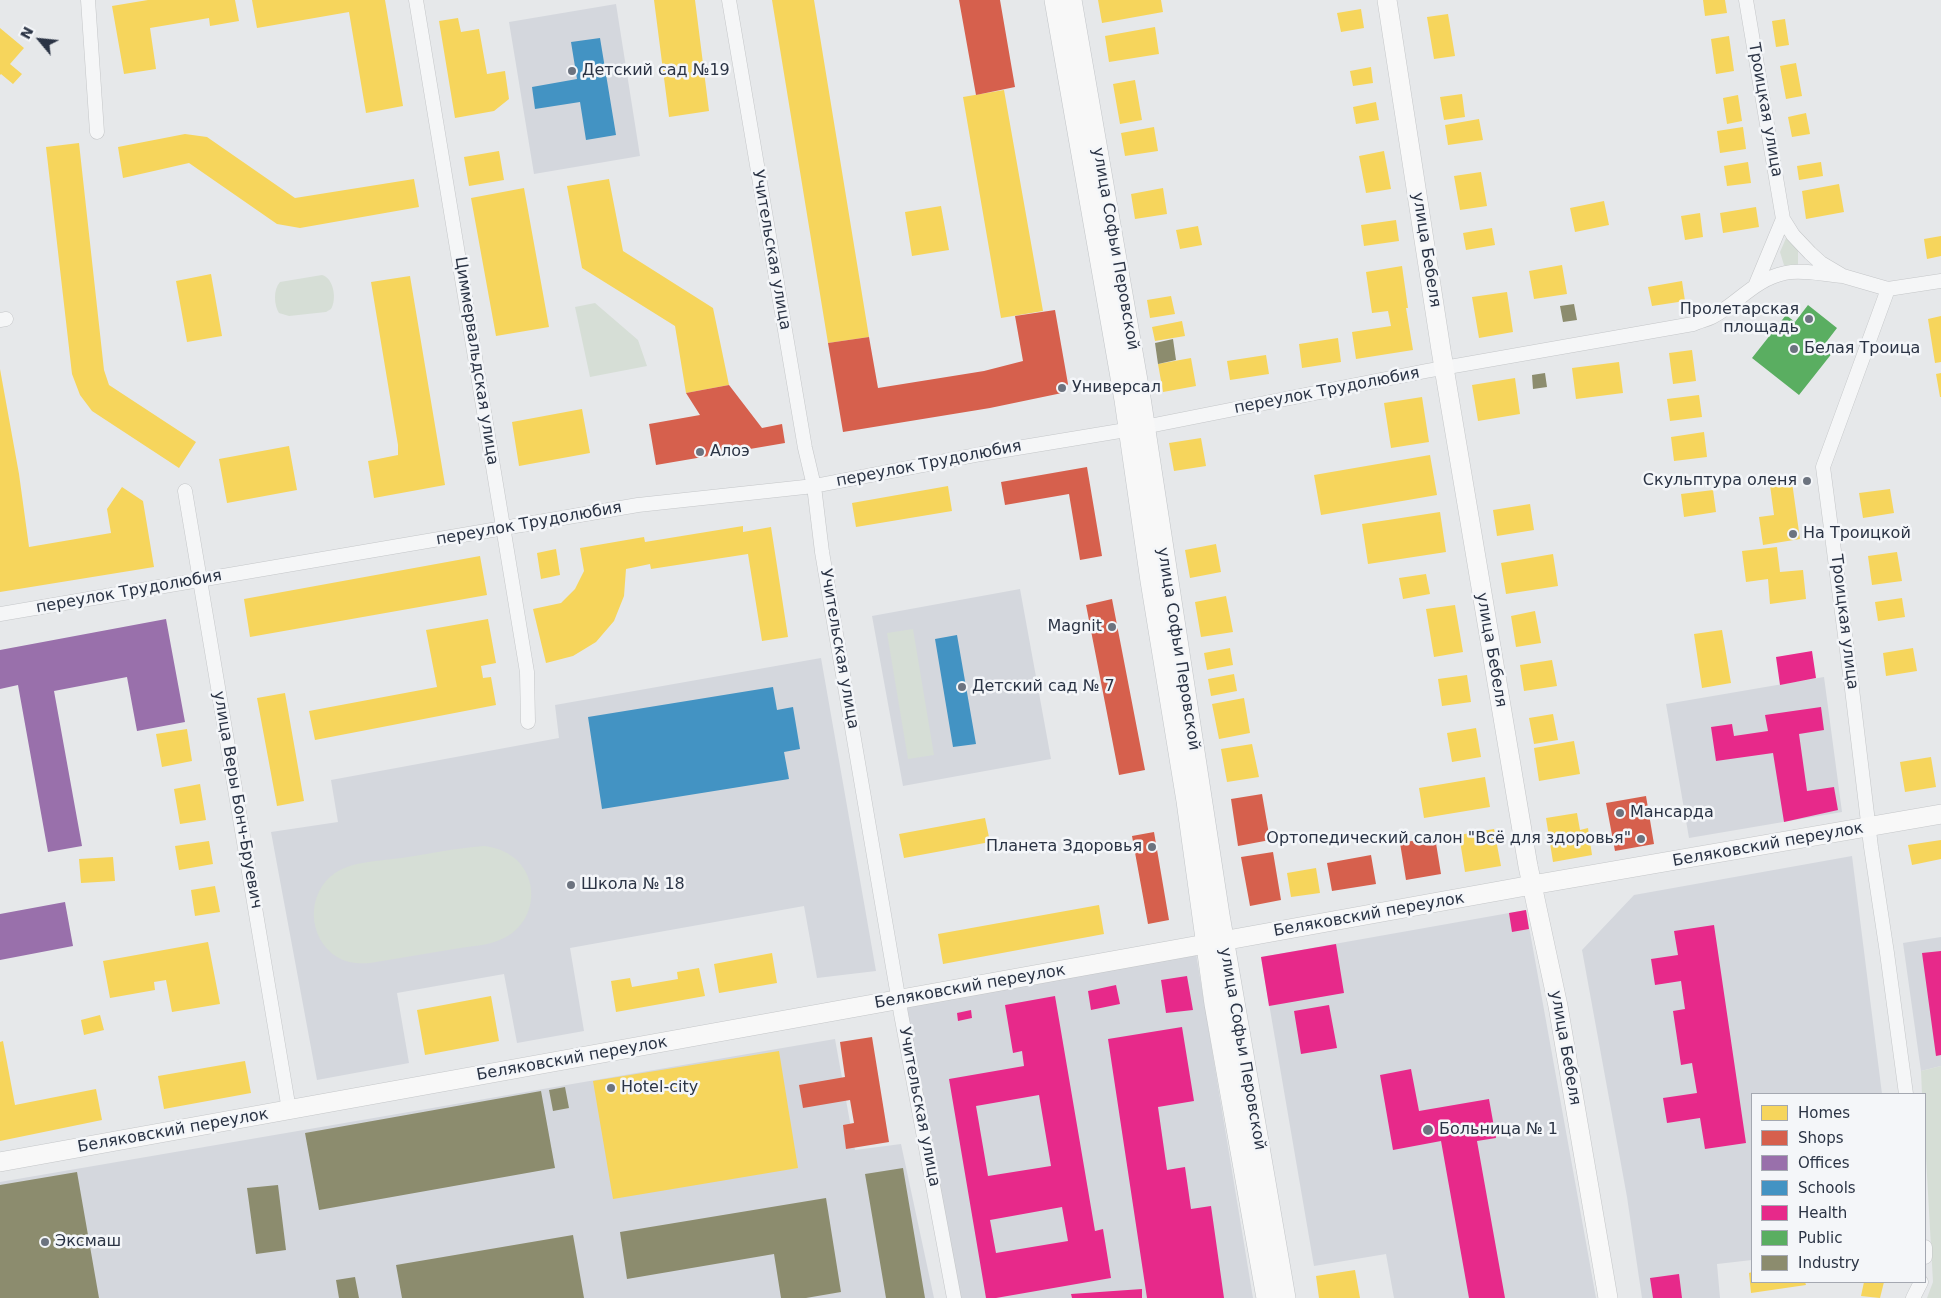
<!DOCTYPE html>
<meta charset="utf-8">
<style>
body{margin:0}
#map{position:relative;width:1941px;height:1298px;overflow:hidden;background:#e6e8ea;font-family:"DejaVu Sans",sans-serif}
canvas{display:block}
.legend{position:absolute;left:1751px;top:1093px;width:175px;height:190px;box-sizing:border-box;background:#f4f6f9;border:1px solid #a4a8b1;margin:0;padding:6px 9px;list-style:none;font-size:15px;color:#2b3445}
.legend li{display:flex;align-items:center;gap:10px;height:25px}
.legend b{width:25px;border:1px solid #a4a8b1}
.north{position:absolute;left:15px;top:15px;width:50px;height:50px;-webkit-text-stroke:4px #f4f6f9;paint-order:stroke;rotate:298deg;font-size:14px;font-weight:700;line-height:20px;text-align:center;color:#2b3445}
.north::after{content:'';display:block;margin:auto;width:18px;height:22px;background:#2b3445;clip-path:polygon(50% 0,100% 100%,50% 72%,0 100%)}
</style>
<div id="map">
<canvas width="1941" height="1298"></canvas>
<ul class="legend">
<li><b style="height:14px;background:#f6d55c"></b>Homes</li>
<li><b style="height:14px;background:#d6604d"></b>Shops</li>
<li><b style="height:14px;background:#9970ab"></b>Offices</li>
<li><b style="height:14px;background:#4393c3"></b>Schools</li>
<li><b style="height:14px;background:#e7298a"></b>Health</li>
<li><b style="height:14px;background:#5aae61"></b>Public</li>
<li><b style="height:14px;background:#8c8c6e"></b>Industry</li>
</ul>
<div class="north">N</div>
</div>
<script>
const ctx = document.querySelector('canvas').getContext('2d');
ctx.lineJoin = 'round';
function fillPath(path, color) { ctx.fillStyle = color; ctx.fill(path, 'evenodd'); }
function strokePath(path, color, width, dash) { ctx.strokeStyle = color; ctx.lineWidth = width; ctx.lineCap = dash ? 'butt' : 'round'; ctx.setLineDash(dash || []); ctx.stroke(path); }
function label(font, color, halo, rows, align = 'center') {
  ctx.font = font + ' "DejaVu Sans",sans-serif'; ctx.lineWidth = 5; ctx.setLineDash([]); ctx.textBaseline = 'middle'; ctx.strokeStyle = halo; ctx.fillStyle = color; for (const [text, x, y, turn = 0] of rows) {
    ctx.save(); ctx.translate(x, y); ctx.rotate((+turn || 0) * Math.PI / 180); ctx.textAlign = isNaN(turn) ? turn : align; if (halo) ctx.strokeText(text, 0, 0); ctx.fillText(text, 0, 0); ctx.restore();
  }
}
fillPath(new Path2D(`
 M616,4L640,156L534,174L509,22Z
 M1020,589L1051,759L903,786L872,616Z
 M821,658L876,971L817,978L804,906L570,948L584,1031L517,1043L504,974L397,993L409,1063L317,1080L271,832L338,822L331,780L559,738L555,705Z
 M1824,677L1842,812L1689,838L1666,704Z
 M1852,856L1882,1094H1752V1260L1717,1264L1720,1298H1642L1627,1197L1582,950L1634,895Z
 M1526,910L1596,1298H1394L1386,1254L1314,1266L1261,957Z
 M1941,937V1066L1921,1071L1903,943Z
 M1195,947L1253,1298H954L899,1000Z
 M835,1039L855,1150L901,1144L934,1298H0V1182Z`), '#d4d7dd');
fillPath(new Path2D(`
 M1787,236L1798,250V267L1792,269L1784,265L1780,252Z
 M322,275C334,278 337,300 331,309L326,312L289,316L279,313C274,305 273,290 280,282Z
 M595,303L638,340L647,366L590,377L575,307Z
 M913,629L934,755L908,759L887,633Z
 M484,846C503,848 521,858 528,877C537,900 527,927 504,938C491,945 474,946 460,948C430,953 400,958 370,963C358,964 347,963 337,957C307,938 306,893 335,873C353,861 380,861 401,858C429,854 456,848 484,846Z
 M1941,1066V1298H1927L1933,1282L1925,1140V1094H1922L1921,1071Z`), '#d6ded6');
fillPath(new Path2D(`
 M148,0H235L239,21L210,26L209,18L150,28L156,69L124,74L112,6Z
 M252,0H385L403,106L366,113L349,12L257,28Z
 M654,0H695L709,111L669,117Z
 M772,0H814L869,337L828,343Z
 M1098,0H1161L1163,12L1102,23Z
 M1703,0H1725L1727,13L1705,16Z
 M1361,9L1364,28L1341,32L1337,13Z
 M1448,14L1455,56L1434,59L1427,17Z
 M458,18L461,32L479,29L487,74L505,71L509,99L494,111L455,118L439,21Z
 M1785,19L1789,45L1776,47L1772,21Z
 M1155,27L1159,54L1109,62L1105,36Z
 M0,28L24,48L10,64L22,74L13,84L1,74L0,75Z
 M1729,36L1734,71L1716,74L1711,39Z
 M1796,63L1802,96L1786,99L1780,66Z
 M1371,67L1373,83L1353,86L1350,71Z
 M1135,80L1142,120L1120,124L1113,84Z
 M1004,90L1043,311L1001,318L963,97Z
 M1462,94L1465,117L1444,120L1440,97Z
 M1738,95L1742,121L1727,124L1723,98Z
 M1376,102L1379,120L1356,124L1353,107Z
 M1806,113L1810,134L1792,137L1788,117Z
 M1479,119L1483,140L1448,145L1445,125Z
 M1154,127L1158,151L1125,156L1121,133Z
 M1743,127L1746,149L1720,153L1717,131Z
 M185,134L207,137L295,198L414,179L419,207L300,228L277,224L189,163L123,178L118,147Z
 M79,143L104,370L109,385L196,442L179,468L92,411L80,395L72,374L46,147Z
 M499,151L504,180L469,186L464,157Z
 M1384,151L1391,189L1366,193L1359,156Z
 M1748,162L1751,183L1727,186L1724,166Z
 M1821,162L1823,176L1799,180L1797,166Z
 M1481,172L1487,206L1460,210L1454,176Z
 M609,179L623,251L713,308L729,385L686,393L675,326L582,268L567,186Z
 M1839,184L1844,212L1806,219L1802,191Z
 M524,188L549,327L496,336L471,198Z
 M1163,188L1167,214L1135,219L1131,194Z
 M1604,201L1609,225L1575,232L1570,208Z
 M941,206L949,250L912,256L905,212Z
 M1756,207L1759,227L1723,233L1720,213Z
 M1700,213L1703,237L1685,240L1681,216Z
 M1396,220L1399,241L1364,246L1361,225Z
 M1198,226L1202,245L1180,249L1176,230Z
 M1492,228L1495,245L1466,250L1463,233Z
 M1941,236V256L1927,259L1924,239Z
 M1562,265L1567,294L1534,299L1529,271Z
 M1402,266L1408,308H1406L1413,350L1356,359L1352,332L1391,326L1388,311L1372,313L1366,272Z
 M211,274L222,336L187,342L176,281Z
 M410,276L445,485L374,498L368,461L398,455V445L371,282Z
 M1682,281L1685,301L1652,306L1648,287Z
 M1507,292L1513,332L1479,338L1472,297Z
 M1171,296L1175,314L1150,318L1147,300Z
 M1941,316V362L1935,363L1928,319Z
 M1182,321L1185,336L1155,341L1152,327Z
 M1338,338L1341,362L1302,368L1299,344Z
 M1692,350L1696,381L1673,384L1669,353Z
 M1266,355L1269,374L1230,380L1227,361Z
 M1191,358L1196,386L1163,392L1158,364Z
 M1619,362L1623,393L1576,399L1572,368Z
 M0,369L19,474L29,547L111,533L107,509L122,487L143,501L154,567L0,592Z
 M1941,373V397H1940L1936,374Z
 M1515,378L1520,414L1478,421L1472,385Z
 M1699,395L1702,417L1670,421L1667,399Z
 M1422,397L1429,442L1391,448L1384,403Z
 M582,409L590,453L519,466L512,422Z
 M1704,432L1707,457L1674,461L1671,437Z
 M1201,438L1206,466L1174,471L1169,443Z
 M289,446L297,490L227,503L219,459Z
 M1430,455L1437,495L1321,515L1314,475Z
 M1792,482L1800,539L1763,545L1759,517L1774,515L1770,485Z
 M948,486L952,511L856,527L852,503Z
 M1890,489L1894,513L1863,518L1859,493Z
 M1713,490L1716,512L1684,517L1681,494Z
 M1530,504L1534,530L1497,536L1493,510Z
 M1440,512L1446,552L1368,564L1362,524Z
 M743,526V532L771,527L788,637L762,641L748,554L651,569L650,564L626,569L624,596L614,621L596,642L573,656L546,663L533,609L561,603L575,589L584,571L580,548L644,537L645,542Z
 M1216,544L1221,572L1190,578L1185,550Z
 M1777,547L1780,572L1803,570L1806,599L1770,604L1768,579L1746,582L1742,551Z
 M556,549L560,575L541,579L537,553Z
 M1897,552L1902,581L1872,585L1868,556Z
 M1553,554L1558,586L1506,594L1501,563Z
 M480,556L487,595L250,637L244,599Z
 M1426,574L1430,594L1403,599L1399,578Z
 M1226,596L1233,632L1201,637L1195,602Z
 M1902,598L1905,617L1878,621L1875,602Z
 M1455,605L1463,652L1434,657L1426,609Z
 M1535,611L1541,643L1516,647L1511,616Z
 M488,619L496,663L481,666L483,678L491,677L496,705L315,740L309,711L437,687L426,630Z
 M1722,630L1731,683L1702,688L1694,634Z
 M1230,648L1233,665L1207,670L1204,653Z
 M1913,648L1917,671L1886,676L1883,653Z
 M1552,660L1557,686L1524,691L1520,665Z
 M1234,674L1237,691L1211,696L1208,679Z
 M1467,675L1471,702L1442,706L1438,679Z
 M285,693L304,801L277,806L257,698Z
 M1244,698L1250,733L1219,739L1212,704Z
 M1553,714L1558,740L1534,744L1529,718Z
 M1476,728L1481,757L1452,762L1447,733Z
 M187,729L192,761L162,767L156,734Z
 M1574,741L1580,774L1539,781L1534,748Z
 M1252,744L1259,777L1227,782L1221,749Z
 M1931,757L1936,787L1905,792L1900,762Z
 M1485,777L1490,807L1424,818L1419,788Z
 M200,784L206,820L180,824L174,789Z
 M1577,813L1580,830L1588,828L1592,855L1553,862L1546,818Z
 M985,818L990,842L904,858L899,834Z
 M1494,829L1501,866L1465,872L1459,835Z
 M1941,840V859L1912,865L1908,845Z
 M209,841L213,864L179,870L175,846Z
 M113,857L115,881L81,883L79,859Z
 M1316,868L1320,893L1291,897L1287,873Z
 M215,886L220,912L195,916L191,890Z
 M1099,905L1104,934L943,964L938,934Z
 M208,942L220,1004L172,1012L166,980L154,982L155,990L110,998L103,961Z
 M772,953L777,983L719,993L714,964Z
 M699,968L705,996L616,1012L611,981L630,978L632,987L678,979L677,972Z
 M491,996L499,1041L425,1055L417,1010Z
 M100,1015L104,1030L84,1035L81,1020Z
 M3,1041L15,1105L96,1089L102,1120L0,1141V1042Z
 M779,1051L798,1168L613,1199L593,1081Z
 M245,1061L251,1093L164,1109L158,1076Z
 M1355,1270L1360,1298H1319L1316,1276Z
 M1752,1272V1282H1805L1806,1285L1751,1293L1749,1273Z
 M1864,1282H1884L1880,1298L1861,1296Z`), '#f6d55c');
fillPath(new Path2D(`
 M959,0H1000L1015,87L976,95Z
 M1055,310L1068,384L1062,393L990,408L843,432L828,343L869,337L878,388L984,371L1023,361L1015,316Z
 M729,385L762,428L782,424L785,443L656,465L649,424L700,415L686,393Z
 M1087,467L1102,556L1080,560L1069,494L1005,505L1001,482Z
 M1112,599L1145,770L1119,775L1086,605Z
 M1262,794L1270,840L1238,846L1231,799Z
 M1646,796L1654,844L1615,851L1606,803Z
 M1154,832L1169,920L1148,924L1132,836Z
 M1435,837L1441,874L1406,880L1400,843Z
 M1273,852L1281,900L1250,906L1241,857Z
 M1371,855L1376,884L1332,891L1327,863Z
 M872,1037L889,1142L846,1149L843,1125L854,1123L850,1100L803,1108L799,1085L845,1077L840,1042Z`), '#d6604d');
fillPath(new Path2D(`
 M166,619L185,722L137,731L127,677L54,691L82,846L48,852L18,685L0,689V650Z
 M65,902L73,946L0,960V914Z`), '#9970ab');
fillPath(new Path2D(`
 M600,38L616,135L586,140L580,102L535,109L532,87L577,79L571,42Z
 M957,635L976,744L953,747L935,639Z
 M773,687L777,710L793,707L800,749L784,752L789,779L602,809L588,717Z`), '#4393c3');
fillPath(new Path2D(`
 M1812,651L1816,678L1780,685L1776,657Z
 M1821,707L1824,730L1799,734L1807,791L1834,787L1838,810L1784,822L1773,753L1716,761L1711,727L1732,724L1734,736L1768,731L1765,715Z
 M1526,910L1529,929L1512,932L1509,913Z
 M1714,925L1746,1143L1705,1149L1700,1118L1667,1123L1663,1098L1697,1093L1692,1063L1681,1065L1673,1011L1685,1009L1681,981L1655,985L1651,959L1678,955L1674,931Z
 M1336,944L1344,993L1269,1006L1261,957Z
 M1941,951V1055L1936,1056L1922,953Z
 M1187,976L1193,1010L1166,1013L1161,980Z
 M1116,985L1120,1004L1091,1010L1088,991Z
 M1055,996L1095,1231L1103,1229L1111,1278L996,1298H986L949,1079L1024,1066L1022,1051L1013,1053L1005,1005ZM1039,1095L1051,1166L988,1176L976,1106ZM1062,1207L1068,1241L996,1253L990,1220Z
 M1329,1005L1337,1048L1301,1054L1294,1011Z
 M971,1010L972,1018L958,1021L957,1013Z
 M1182,1027L1194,1101L1158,1107L1167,1170L1185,1167L1191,1209L1211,1206L1224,1298H1147L1108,1039Z
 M1411,1069L1419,1111L1489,1099L1496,1138L1477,1141L1505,1298H1469L1441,1141L1393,1150L1380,1075Z
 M1679,1274L1682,1298H1653L1650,1278Z
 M1142,1289V1298H1072L1071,1294Z`), '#e7298a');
fillPath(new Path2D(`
 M1808,305L1837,328L1824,345L1833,352L1799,395L1752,358L1786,315L1795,322Z`), '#5aae61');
fillPath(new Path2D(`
 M1574,304L1577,320L1563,322L1560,306Z
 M1173,339L1176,360L1158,364L1155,343Z
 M1545,373L1547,387L1533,389L1532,375Z
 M565,1087L569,1108L553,1111L549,1090Z
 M541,1091L555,1168L319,1210L305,1133Z
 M903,1168L925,1298H886L865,1174Z
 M77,1172L99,1298H0V1185Z
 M278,1185L286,1250L256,1254L247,1188Z
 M826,1198L841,1292L806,1298H781L774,1254L627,1279L620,1232Z
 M573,1235L584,1298H402L396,1265Z
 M355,1277L359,1298H339L336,1280Z`), '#8c8c6e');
const street = new Path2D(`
 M88,0L97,132
 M416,0L527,672L528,722
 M729,0L805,448L814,486L822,552L901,1014L954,1298
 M1746,0L1783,219L1793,235L1810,253L1821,263L1843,276L1888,289L1941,281
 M1756,284L1783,219
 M1888,289L1823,467L1852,689L1871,847L1887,953L1906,1094
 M0,320L6,319
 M185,491L289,1110
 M0,614L638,505L814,486L981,454L1144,427L1426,371L1693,324C1699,321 1706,320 1712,317C1737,304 1755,279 1785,273C1803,269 1824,275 1843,276
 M1925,1247V1257
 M1913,1298L1921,1282`);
const secondary = new Path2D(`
 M1387,0L1441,350L1528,866L1558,1006L1608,1298
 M0,1162L1532,885L1941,814`);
const primary = new Path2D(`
 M1055,0L1125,400L1151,581L1187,801L1215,1004L1267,1298
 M1071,0L1140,398L1219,915L1285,1298`);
strokePath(street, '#c4c6c8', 15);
strokePath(secondary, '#c4c6c8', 20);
strokePath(primary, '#c2c5c8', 22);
strokePath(street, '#f5f6f7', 14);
strokePath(secondary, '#f8f8f8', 19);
strokePath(primary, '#f8f8f8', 21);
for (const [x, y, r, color] of [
 [572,71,5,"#6c737f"],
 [1809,319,5,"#6c737f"],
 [1794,349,5,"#6c737f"],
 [1062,388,5,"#6c737f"],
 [700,452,5,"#6c737f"],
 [1807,481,5,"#6c737f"],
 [1793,534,5,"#6c737f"],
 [1112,627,5,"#6c737f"],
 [962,687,5,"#6c737f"],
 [1620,813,5,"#6c737f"],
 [1641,839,5,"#6c737f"],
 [1152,847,5,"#6c737f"],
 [571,885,5,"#6c737f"],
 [611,1088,5,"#6c737f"],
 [1428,1130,6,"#6c737f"],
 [45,1242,5,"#6c737f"]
]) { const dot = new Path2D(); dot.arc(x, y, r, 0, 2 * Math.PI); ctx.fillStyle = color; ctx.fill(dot); strokePath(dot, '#f4f6f9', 2); }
label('16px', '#2b3445', '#f4f6f9', [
 ["Детский сад №19",582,71],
 ["Пролетарская",1799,310,"right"],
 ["площадь",1799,328,"right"],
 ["Белая Троица",1804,349],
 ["Универсал",1072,388],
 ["Алоэ",710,452],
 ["Скульптура оленя",1797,481,"right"],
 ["На Троицкой",1803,534],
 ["Magnit",1102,627,"right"],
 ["Детский сад № 7",972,687],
 ["Мансарда",1630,813],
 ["Ортопедический салон \"Всё для здоровья\"",1631,839,"right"],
 ["Планета Здоровья",1142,847,"right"],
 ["Школа № 18",581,885],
 ["Hotel-city",621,1088],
 ["Больница № 1",1439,1130],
 ["Эксмаш",55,1242]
], 'left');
label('16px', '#2b3445', '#f4f6f9', [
 ["Троицкая улица",1765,110,80],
 ["улица Софьи Перовской",1115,249,80],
 ["Учительская улица",771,250,80],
 ["улица Бебеля",1426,250,81],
 ["Циммервальдская улица",476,361,81],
 ["переулок Трудолюбия",1327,391,-11],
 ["переулок Трудолюбия",929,464,-11],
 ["переулок Трудолюбия",529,524,-10],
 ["переулок Трудолюбия",129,592,-10],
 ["Троицкая улица",1844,622,83],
 ["Учительская улица",839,649,80],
 ["улица Софьи Перовской",1178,649,81],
 ["улица Бебеля",1491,650,80],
 ["улица Веры Бонч-Бруевич",237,800,80],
 ["Беляковский переулок",1768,845,-10],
 ["Беляковский переулок",1369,915,-10],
 ["Беляковский переулок",970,987,-10],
 ["улица Бебеля",1565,1048,80],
 ["улица Софьи Перовской",1242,1049,80],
 ["Беляковский переулок",572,1059,-10],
 ["Учительская улица",919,1107,79],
 ["Беляковский переулок",173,1131,-10]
]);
</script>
